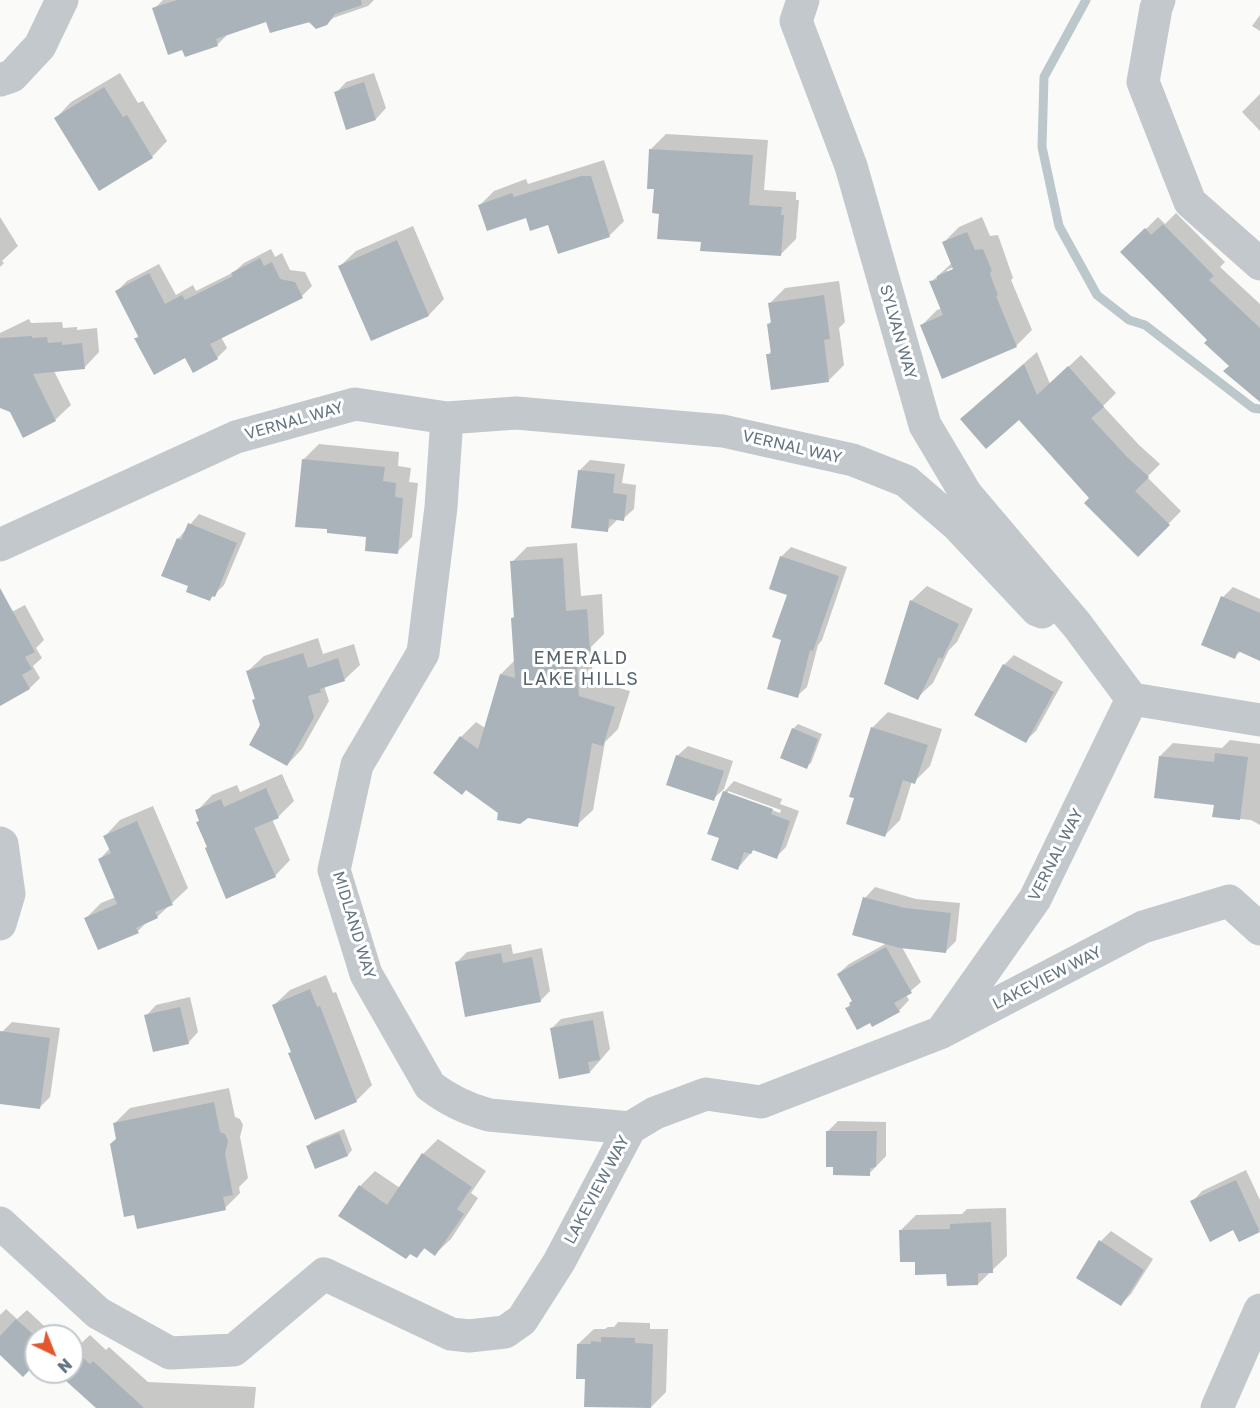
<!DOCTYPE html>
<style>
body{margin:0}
#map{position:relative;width:1260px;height:1408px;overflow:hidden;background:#fafaf8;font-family:"Golos Text",sans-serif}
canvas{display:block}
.north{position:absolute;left:24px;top:1324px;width:60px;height:60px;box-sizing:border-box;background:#fff;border:2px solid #c1c8cd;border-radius:50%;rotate:137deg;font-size:16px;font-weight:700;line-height:24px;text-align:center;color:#657683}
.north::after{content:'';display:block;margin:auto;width:21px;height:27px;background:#e4572e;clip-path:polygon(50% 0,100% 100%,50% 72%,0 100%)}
</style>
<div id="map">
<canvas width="1260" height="1408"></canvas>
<div class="north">N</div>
</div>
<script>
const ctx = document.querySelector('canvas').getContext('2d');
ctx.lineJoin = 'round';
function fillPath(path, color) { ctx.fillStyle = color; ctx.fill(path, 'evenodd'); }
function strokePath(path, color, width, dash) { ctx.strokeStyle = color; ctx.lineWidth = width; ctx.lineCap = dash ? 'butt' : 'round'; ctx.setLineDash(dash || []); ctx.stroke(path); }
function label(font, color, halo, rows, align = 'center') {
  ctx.font = font + ' "Golos Text",sans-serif'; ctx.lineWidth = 6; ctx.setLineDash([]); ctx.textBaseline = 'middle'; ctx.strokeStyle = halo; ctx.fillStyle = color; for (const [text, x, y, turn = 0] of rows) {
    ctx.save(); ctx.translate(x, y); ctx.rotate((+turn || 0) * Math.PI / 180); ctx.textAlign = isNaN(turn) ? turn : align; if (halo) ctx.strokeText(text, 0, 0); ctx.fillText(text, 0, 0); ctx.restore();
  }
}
fillPath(new Path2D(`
 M163,0H374L368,6L333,18L326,24L311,22L286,28L267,20L229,33L218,44L186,55L183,48L154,9Z
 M1260,15V31L1252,26Z
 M120,73L138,103L143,101L167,141L152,157L56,118L71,102Z
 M374,73L386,108L376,119L336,93L346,82Z
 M1260,94V131L1242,112Z
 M666,134L768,140L764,190L796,192V200H799L796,239L781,254L702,241L661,212L651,149Z
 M604,160L624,221L609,236L480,205L494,191L526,179L528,184Z
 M1176,213L1225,262L1220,267L1260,304V392L1231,366L1209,340L1123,252L1158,217L1165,224Z
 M0,217L18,246L2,261L4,263L0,267Z
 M982,217L990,236L998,235L1013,278L1011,280L1032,330L1016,346L921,326L937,310L942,308L931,282L952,263L944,242L959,227ZM960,264L961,267L947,273V270Z
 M413,226L444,299L429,315L379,336L340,266L356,251Z
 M271,249L275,257L282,253L290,270L305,272L312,286L302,296L221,337L227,348L217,358L185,356L135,339L139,335L116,292L127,281L159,264L176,295L193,285L196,291L234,272L244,263Z
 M839,281L845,322L839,328L844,365L829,380L768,355L772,350L769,324L772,320L770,303L785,288Z
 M29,319L31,323L62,322L63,328L77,327V330L97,328L99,352L84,368L54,371L71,405L55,420L12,410L0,399V333Z
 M1037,352L1050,384L1081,355L1116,393L1103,406L1139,445L1160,464L1147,477L1181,511L1138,555L1091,498L1019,418L975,406Z
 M319,444L399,452L398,466L411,468L409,482L418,483L412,537L397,552L368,536L303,460Z
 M590,460L625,464L622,483L636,485L634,509L623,519L617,520L607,530L580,470Z
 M199,514L246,533L224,585L209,600L190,586L178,539Z
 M577,543L581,596L602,594L604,634L591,647L593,681L630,691L618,729L605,742L593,810L577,825L500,812L461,737L476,722L485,728L501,674L515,660L512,618L516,615L512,562L527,547Z
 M791,547L847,567L822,640L818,645L807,687L797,696L783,639L789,594L781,557Z
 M927,586L973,609L957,642L949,650L933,683L917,698L911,601Z
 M1233,587L1260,599V659L1241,651L1234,657L1223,597Z
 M25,605L44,640L36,648L42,658L33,666L40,678L30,688L4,702L0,694V618Z
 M318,638L323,654L354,644L360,665L344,680L324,686L329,701L302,749L287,765L261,726L254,700L256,698L248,671L264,656Z
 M1014,655L1063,682L1036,731L1025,741L1004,665Z
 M888,712L942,729L930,766L914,782L912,781L900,820L885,835L872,728Z
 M798,724L822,734L811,763L806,767L793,729Z
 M1230,740L1260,744V825L1251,820L1214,816L1215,804L1160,756L1173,743L1222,748Z
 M688,746L733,761L724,789L713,799L677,756Z
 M282,774L294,801L278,817L272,819L290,860L275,876L208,846L197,811L212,795L237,785L240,792Z
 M734,781L782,799L780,804L799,811L786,847L776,857L754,849L738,868L721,837L724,792ZM728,791L781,810L780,813L728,794Z
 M153,806L188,888L157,917L148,921L138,931L86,918L101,903L116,897L100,859L110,848L105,836L120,820Z
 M875,887L916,899L960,903L956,941L945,952L902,947L921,982L906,995L909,1000L899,1011L870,1021L847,1008L853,1001L838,974L849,964L887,943L865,898Z
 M511,944L513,954L542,948L550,991L540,1001L456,963L467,952Z
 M326,975L333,993L336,992L372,1085L356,1101L293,1051L274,1005L290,990Z
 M190,997L198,1032L188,1043L146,1016L156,1005Z
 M603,1011L610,1049L590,1072L551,1029L561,1019Z
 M12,1022L60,1028L50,1097L39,1108L0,1102V1046L2,1032Z
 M229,1088L235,1117L240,1119L243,1125L240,1137L248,1178L239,1187L240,1193L225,1208L117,1139L114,1124L130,1108Z
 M838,1121L886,1122V1156L869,1174L828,1131Z
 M344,1129L352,1150L348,1155L316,1167L308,1146L312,1142Z
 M438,1139L486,1171L471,1193L478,1198L451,1239L435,1254L426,1247L417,1256L360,1186L375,1171L400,1188L423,1154Z
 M1246,1170L1260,1200V1230L1240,1240L1234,1228L1192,1202L1202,1191Z
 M1006,1208L1007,1256L978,1284L916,1261L900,1231L916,1215L962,1214L967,1209Z
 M1111,1231L1153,1259L1131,1294L1121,1304L1101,1241Z
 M6,1309L17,1319L27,1310L55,1336H36V1362L0,1353V1315Z
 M618,1322L650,1323V1329H668L666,1392L651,1407L586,1377L578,1344L594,1329H605L608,1327H614Z
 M90,1335L106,1350L109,1347L148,1382L256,1387L254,1408H98L59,1372H72V1352Z`), '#0003');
strokePath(new Path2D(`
 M1086,0L1044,77L1042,147L1059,226L1097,295L1129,320L1145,325L1253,408L1260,409`), '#bbc7cb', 9);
fillPath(new Path2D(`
 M177,0H361L362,5L335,14L327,25L316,29L309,22L270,33L266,22L216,39L218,46L185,57L182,50L168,55L152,8Z
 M364,82L376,120L346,130L334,92Z
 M104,87L123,117L127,115L153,158L99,191L54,118Z
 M649,149L753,155L749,205L782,207L781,215H784L781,256L700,251L701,242L657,239L659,214L652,213L654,189H647Z
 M581,176H591L610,237L558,254L548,225L530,231L526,218L487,231L478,205L512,193L514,197Z
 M1163,224L1214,276L1209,280L1260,328V402L1223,371L1229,366L1204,343L1207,340L1120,252L1145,228L1151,235Z
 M967,232L975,250L983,249L992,271L990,272L991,277L998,295L996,296L1017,347L942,379L920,325L943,315L929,281L937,280V276L953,269L942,242Z
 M397,240L429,316L371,341L338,266Z
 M260,258L264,266L272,262L280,279L295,282L303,298L210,344L218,359L193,373L185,358L154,375L134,338H139L115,291L149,273L165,304L182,295L185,300L233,276L231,273Z
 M824,295L830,339L824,340L829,382L771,390L766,354H771L767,324L771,323L768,303Z
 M32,336V338L47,337L48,343L62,342V345L82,343L85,369L33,374L56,421L23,438L10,412L0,408V338Z
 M1024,364L1037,395L1068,366L1104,407L1091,418L1127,457L1149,477L1135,491L1170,525L1138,557L1084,503L1089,498L1019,420L986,449L960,419Z
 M302,459L385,467L383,481L396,483L395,497L403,498L398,554L365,551L366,537L327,533V529L295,527Z
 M578,470L615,474L613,493L627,495L624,521L609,519L608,532L571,528Z
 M188,523L237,543L215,597L212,596L210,601L186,592L188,586L161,576L177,538L181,540Z
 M780,556L839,576L813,651L810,650L798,698L767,689L781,640L772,637L787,595L769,589Z
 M563,558L566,611L587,609L590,651H576L579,696L615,707L603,746L592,743L578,827L528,818L520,824L497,820L498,813L466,790L462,795L433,773L460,736L478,749L500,674L515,678L511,618H514L510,561Z
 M0,588L35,652L25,657L32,669L22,675L30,689L0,706Z
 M1221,596L1260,613V661L1238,651L1235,659L1201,645Z
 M910,600L959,624L942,659L939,657L918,700L884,684Z
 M303,653L308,668L338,658L345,681L320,689L321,692L308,696L314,717L287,766L249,745L260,725L252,700L255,699L246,671Z
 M1003,664L1054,692L1026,743L974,715Z
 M871,727L928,745L915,784L903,780L885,837L846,824L854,798L849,797Z
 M792,728L818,739L807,769L780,758Z
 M1215,753L1248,757L1240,820L1212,817L1214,805L1154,798L1159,756L1214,762Z
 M676,755L724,771L714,801L666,785Z
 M266,788L279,818L254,828L276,877L226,899L205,848L207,847L196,822L199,821L195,810L221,799L224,807Z
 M723,791L773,809L771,814L790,821L777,859L753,850L751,854L744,852L738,870L711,860L719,838L707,834Z
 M137,821L173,905L155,912L158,918L136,928L139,933L98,950L84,918L117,904L98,859L111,853L103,836Z
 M863,897L905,908L951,913L946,953L900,948L852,935Z
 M886,947L912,993L894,1003L900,1012L872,1027L870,1023L857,1030L845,1008L851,1006L849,1003L852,1001L837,974Z
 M501,953L503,963L532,957L541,1002L465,1017L455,962Z
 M310,989L317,1007L320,1006L357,1102L315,1120L288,1053L291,1052L272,1005Z
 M180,1007L189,1044L153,1052L144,1015Z
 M593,1020L600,1060L588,1062L590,1073L559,1079L550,1028Z
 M0,1031L50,1038L40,1109L0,1104Z
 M214,1102L220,1132L225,1134L228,1141L225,1154L233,1195L223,1197L226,1210L137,1229L134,1215L124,1217L110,1144L116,1139L113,1123Z
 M826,1131H877L876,1167L870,1168V1176L833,1175V1167H826Z
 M339,1133L348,1156L315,1169L306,1146Z
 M422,1153L472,1187L457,1209L464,1214L435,1256L424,1248L417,1258L410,1254L406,1259L338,1216L359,1185L387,1205Z
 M1236,1180L1260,1232L1239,1242L1233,1230L1210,1242L1190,1201Z
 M991,1222L993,1273H978V1285L947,1286L946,1274L915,1275V1262H900L899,1230L950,1229V1224Z
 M1099,1240L1144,1270L1121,1306L1076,1278Z
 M16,1319L36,1337V1363L23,1377L0,1355V1336Z
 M601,1337L635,1338V1343L653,1344L651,1408L584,1407L585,1379H576L577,1344H591V1341L601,1342Z
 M73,1349L90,1364L93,1361L144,1408H96L56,1372H72Z`), '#aab3b9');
strokePath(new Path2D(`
 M803,0L796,21L851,166L925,425L966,494L1077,625L1132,699L1035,899L944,1028
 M1159,0L1156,8L1143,82L1190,202L1260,264
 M0,80L12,76L40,46L62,0
 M447,418L441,507L423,653L357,765L334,870L366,974L430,1086C448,1100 467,1109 489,1115L630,1128
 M0,545L236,437L355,404L447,418L516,413L723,431L853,460L906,481L957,525L1037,610L1042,612
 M1132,699L1260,720
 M0,843L2,844L9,894L0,924
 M0,1223L98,1313L170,1353L234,1350L324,1274L451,1334L469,1336L505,1332L522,1320L559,1262L630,1128L655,1113L706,1094L761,1102L942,1032L1143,927L1229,901L1260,929
 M1217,1408L1260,1310`), '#c3c8cc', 33);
label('16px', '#657683', '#fff', [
 ["SYLVAN WAY",898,332,74],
 ["VERNAL WAY",294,421,-16],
 ["VERNAL WAY",792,447,13],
 ["VERNAL WAY",1056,855,-63],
 ["MIDLAND WAY",354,925,73],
 ["LAKEVIEW WAY",1047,978,-27],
 ["LAKEVIEW WAY",597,1190,-62]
]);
ctx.letterSpacing = '1.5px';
label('18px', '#57646e', '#fff', [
 ["EMERALD",581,658],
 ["LAKE HILLS",581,679]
]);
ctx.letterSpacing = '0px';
</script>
